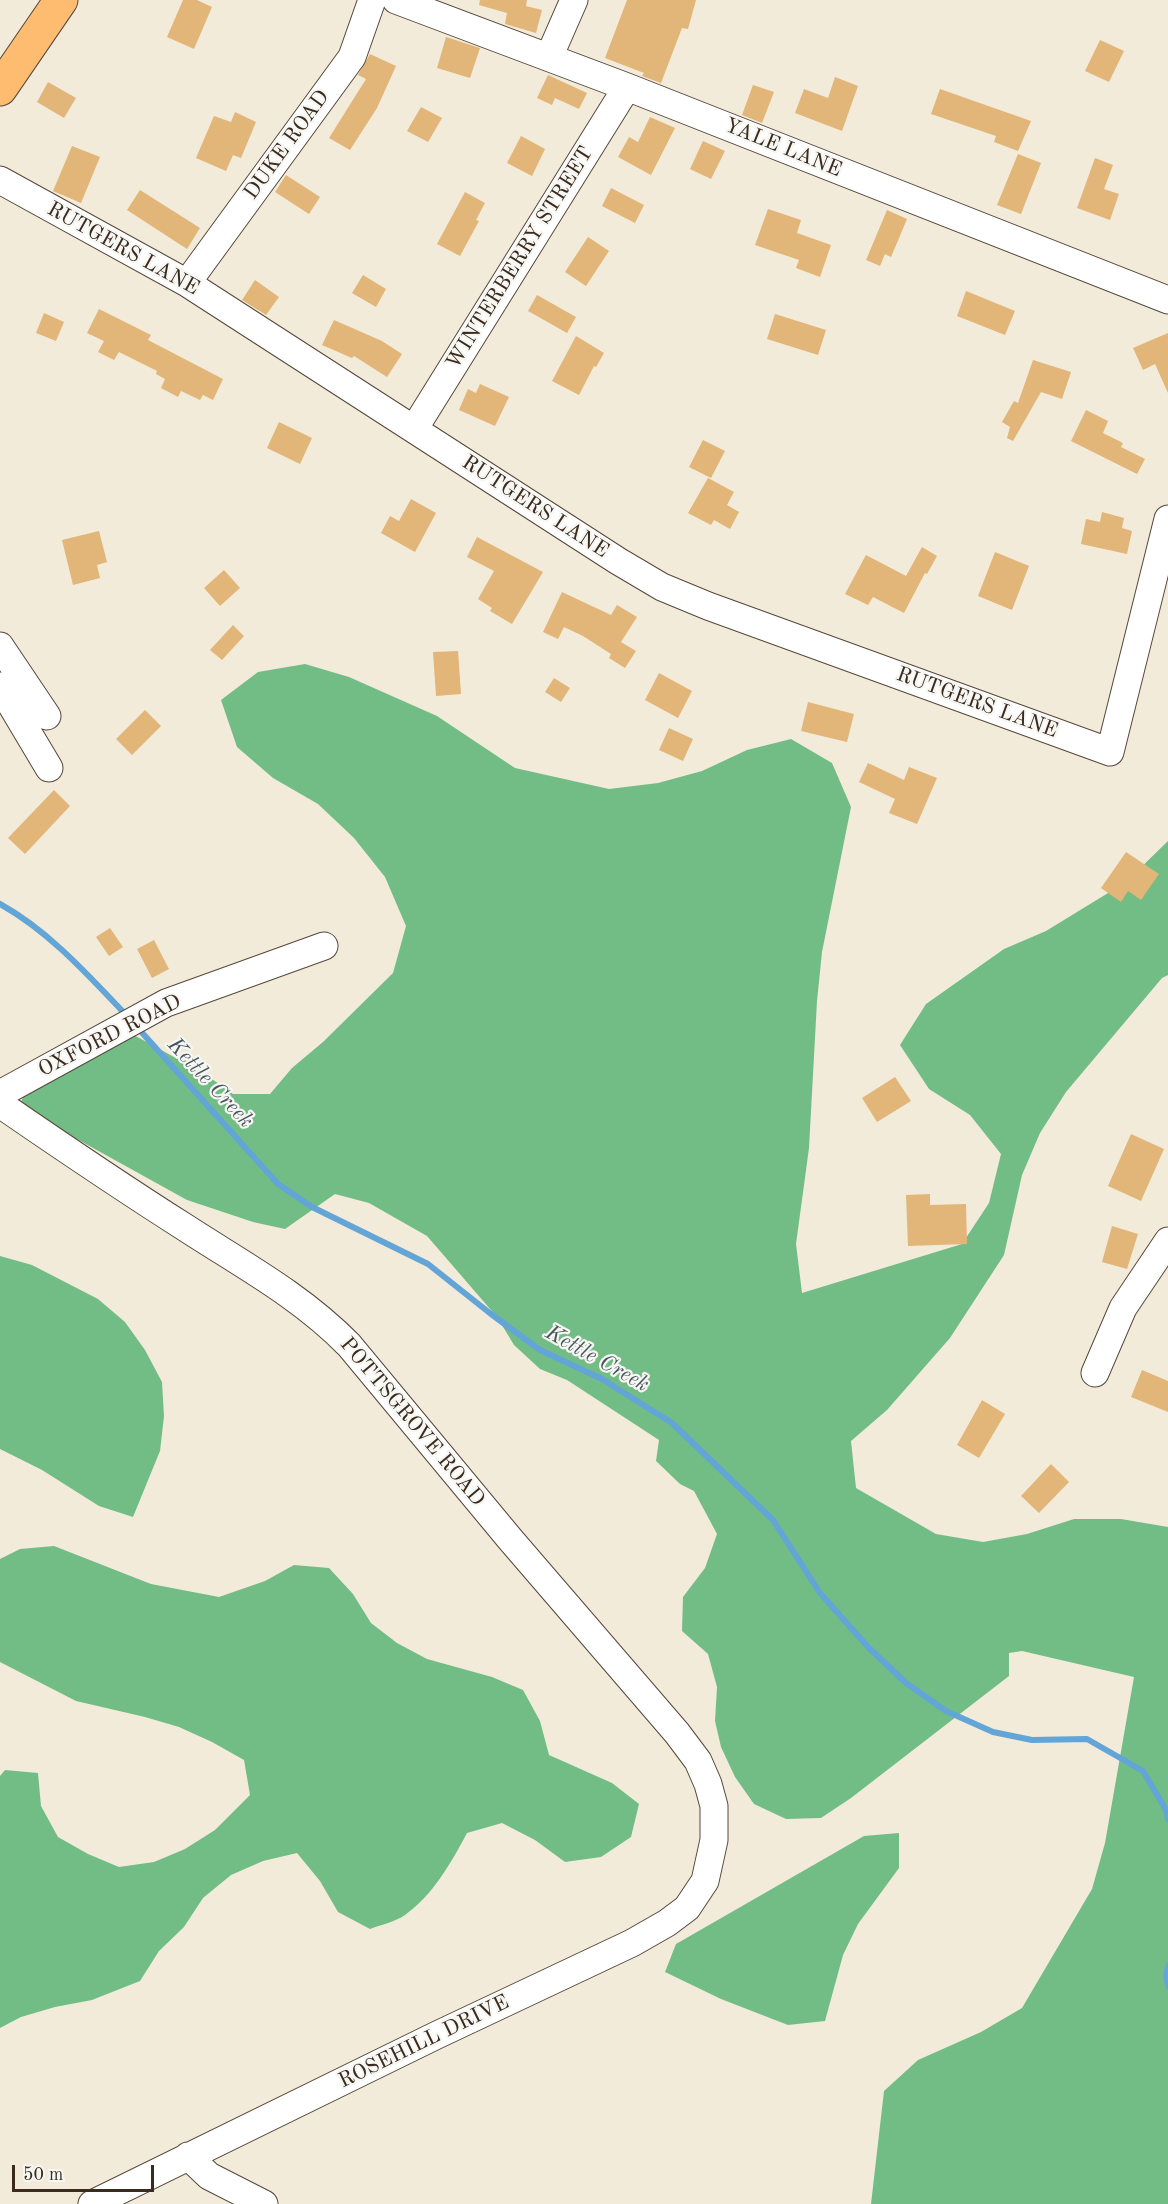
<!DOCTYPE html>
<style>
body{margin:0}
#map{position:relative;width:1168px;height:2204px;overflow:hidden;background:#f2ebda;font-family:"Old Standard TT",serif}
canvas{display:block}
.scale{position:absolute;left:12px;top:2165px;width:142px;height:27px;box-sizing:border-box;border:3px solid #3b2a1e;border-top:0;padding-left:8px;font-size:18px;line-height:21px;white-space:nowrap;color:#3b2a1e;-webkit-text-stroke:4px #f6f6f2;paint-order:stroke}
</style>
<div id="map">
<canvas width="1168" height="2204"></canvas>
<div class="scale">50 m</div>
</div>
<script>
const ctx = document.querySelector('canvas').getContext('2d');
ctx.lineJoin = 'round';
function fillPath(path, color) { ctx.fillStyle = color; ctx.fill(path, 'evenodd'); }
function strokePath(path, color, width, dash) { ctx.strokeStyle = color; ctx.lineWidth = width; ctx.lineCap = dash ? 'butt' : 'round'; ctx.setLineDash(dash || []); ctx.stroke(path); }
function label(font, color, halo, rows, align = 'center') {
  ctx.font = font + ' "Old Standard TT",serif'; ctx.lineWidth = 4.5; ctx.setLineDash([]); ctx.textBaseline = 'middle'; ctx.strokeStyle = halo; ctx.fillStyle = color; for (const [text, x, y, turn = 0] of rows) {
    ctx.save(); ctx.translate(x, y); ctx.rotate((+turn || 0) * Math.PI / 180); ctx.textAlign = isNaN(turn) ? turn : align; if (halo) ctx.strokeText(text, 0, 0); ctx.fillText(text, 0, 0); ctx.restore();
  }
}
fillPath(new Path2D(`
 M305,664L349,677L437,716L515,768L609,789L658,783L702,771L747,750L791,739L832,763L851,807L822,952L817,1001L809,1148L796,1244L802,1293L962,1244L989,1203L1001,1154L970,1115L929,1089L900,1045L926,1004L1004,949L1046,931L1126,882L1168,841V975L1162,978L1066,1092L1040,1133L1022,1175L1004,1255L950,1338L887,1410L851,1441L856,1488L936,1534L983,1542L1027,1534L1074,1519H1121L1168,1527V2204H871L884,2091L918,2060L981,2032L1022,2008L1092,1889L1105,1843L1134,1677L1022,1651L1009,1653V1676L851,1798L821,1818L786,1819L754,1804L735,1777L721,1747L715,1721L717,1687L708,1654L682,1631L683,1597L705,1568L717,1534L694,1491L680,1484L656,1461L659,1440L567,1380L540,1369L514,1345L497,1317L427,1236L369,1203L335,1194L285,1229L253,1222L187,1200L19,1107L32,1075L132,1034L205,1074L233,1094H270L292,1068L323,1042L393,973L406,926L385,877L354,838L318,804L273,778L237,747L221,700L258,672Z
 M0,1256L32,1265L98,1299L125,1322L145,1350L162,1382L164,1416L160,1451L133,1517L99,1506L42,1470L0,1449Z
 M54,1546L151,1584L219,1597L265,1581L294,1565L329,1568L353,1594L371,1623L397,1643L427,1659L492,1677L523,1690L540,1721L549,1755L612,1783L639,1804L631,1837L601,1857L565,1862L535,1840L502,1823L467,1833C451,1863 433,1895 405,1915C395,1922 380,1925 370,1929L338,1912L320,1881L297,1853L263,1861L231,1875L203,1898L184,1927L159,1951L140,1981L92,2000L55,2007L21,2017L0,2028V1776L5,1770L38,1773L41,1806L58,1837L88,1854L119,1867L154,1862L185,1849L215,1830L250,1795L244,1760L212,1742L179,1727L145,1717L76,1701L0,1662V1559L20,1549Z
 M899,1833V1868L858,1924L843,1955L825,2021L788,2025L721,1999L665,1972L676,1944L864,1836Z`), '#72bd85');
strokePath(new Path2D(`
 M0,904C49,931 89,976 127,1016
 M136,1026L278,1184L312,1207L428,1264L491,1314L540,1350L602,1379L672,1423L773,1520L820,1593L868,1647L906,1683L946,1711L993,1732L1032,1740L1087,1739L1143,1771L1166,1810L1168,1819
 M1168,1966L1166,1976L1168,1986`), '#62a5d6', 6);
fillPath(new Path2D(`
 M183,0H197L212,7L194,49L167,37Z
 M480,0H527L526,6L542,10L536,33L505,24L507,13L479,5Z
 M627,0H696L688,29L682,28L661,83L642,76L644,73L605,58Z
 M446,37L480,48L470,78L437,68Z
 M1100,40L1124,51L1109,82L1085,71Z
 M370,54L396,66L377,108L350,150L329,138L366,79L358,75Z
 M548,75L587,93L579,109L555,98L552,105L537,98Z
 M835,77L858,86L842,131L795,113L804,89L828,98Z
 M48,82L76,98L64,118L37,102Z
 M753,85L774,92L762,123L742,115Z
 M940,89L1031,121L1018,151L994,142L996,136L931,114Z
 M421,107L442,118L428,142L407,131Z
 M235,112L256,122L241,158L233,155L226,171L196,158L214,116L231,122Z
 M650,117L675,128L651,175L618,157L629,137L638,142Z
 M521,136L545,149L532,176L507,163Z
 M703,141L725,151L711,179L690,169Z
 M72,146L100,157L81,203L53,191Z
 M1018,154L1041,163L1021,214L997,205Z
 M1095,158L1113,165L1104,189L1119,194L1110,220L1077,208Z
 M286,175L320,197L309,214L275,192Z
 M611,188L644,205L635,223L602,206Z
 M140,190L200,228L187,249L127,210Z
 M465,192L485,203L476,220L479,221L460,256L437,244Z
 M768,209L801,220L797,233L831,245L820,277L796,268L799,260L755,245Z
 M887,210L907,219L891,257L885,254L880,266L866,260Z
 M588,237L609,251L586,286L565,272Z
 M363,275L386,289L376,307L352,293Z
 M255,280L279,297L266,315L242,300Z
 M966,291L1015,311L1005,335L957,316Z
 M537,295L576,317L567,333L528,311Z
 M99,309L151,335L148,340L223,379L213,400L203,395L200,400L181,391L178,397L161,388L165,379L156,374L157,371L119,352L114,360L98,352L104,341L87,333Z
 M44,313L64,322L56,341L36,333Z
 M775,314L826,330L818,355L767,339Z
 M334,320L382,341L402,354L387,377L354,356L352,358L322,345Z
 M1168,333V393L1155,364L1143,370L1133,348Z
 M576,336L604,353L596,367L594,366L579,395L552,381Z
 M1033,360L1071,372L1062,399L1041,392L1013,441L1007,438L1010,427L1002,422L1014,401L1018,403Z
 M480,384L509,397L495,426L459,410L468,389L476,393Z
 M1086,410L1108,421L1103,433L1123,443L1121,447L1145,459L1137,474L1071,441Z
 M279,422L312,438L300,464L267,448Z
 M703,440L725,451L711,478L689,467Z
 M708,478L734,492L727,505L739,512L730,529L714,520L711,525L688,513Z
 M411,499L436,513L415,552L381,533L390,516L399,521Z
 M1102,512L1124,518L1122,528L1132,531L1127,554L1081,544L1086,519L1100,522Z
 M99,531L107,562L97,565L100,578L73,585L62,540Z
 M477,537L543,572L512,624L490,611L492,608L478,599L494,571L467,557Z
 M922,547L937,556L927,574L925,573L904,613L873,597L868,605L845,594L866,555L906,576Z
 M995,552L1029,566L1012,610L978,596Z
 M224,570L240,588L220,606L204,588Z
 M562,592L611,615L617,605L637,617L621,642L636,651L625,668L609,658L611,654L583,636L564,627L558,639L543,632Z
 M233,625L244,636L222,660L210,650Z
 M458,651L461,694L436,696L433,652Z
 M659,673L692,691L678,718L645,700Z
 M554,678L570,688L561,702L545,692Z
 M808,702L854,714L847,742L801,731Z
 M145,710L161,726L132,755L116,739Z
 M669,728L693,739L683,761L659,750Z
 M868,763L904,780L909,767L937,778L917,824L889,813L895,799L859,782Z
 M54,790L70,806L25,854L8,838Z
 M1126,852L1159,874L1141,900L1128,891L1121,902L1101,888Z
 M110,928L123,947L109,956L96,937Z
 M154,940L169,969L152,978L137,949Z
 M895,1077L911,1101L877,1122L862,1098Z
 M1131,1134L1164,1149L1141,1201L1108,1186Z
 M930,1194V1205L966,1204L967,1244L908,1246L906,1195Z
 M1112,1226L1138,1234L1127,1269L1102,1262Z
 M1142,1370L1168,1381V1412L1131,1397Z
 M982,1400L1005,1414L979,1458L957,1445Z
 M1051,1464L1069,1482L1039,1513L1021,1496Z`), '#e2b578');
const minor = new Path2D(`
 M396,0L627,87L1168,300
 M549,57L574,0
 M0,180L187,283L618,561L662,587L708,606L1110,752L1168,519
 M187,283L352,57L372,0
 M414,429L627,87
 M0,646L47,716
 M0,686L49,768
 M0,1094L166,1003L324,946
 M0,1104C61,1146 123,1188 186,1228C243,1265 301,1296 349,1345L510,1539L677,1733L698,1761L708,1784L714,1806V1840L705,1881L687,1908L667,1923L632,1943L437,2035L92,2204
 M1095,1373L1123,1308L1168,1241
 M188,2156L209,2176L264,2204`);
const major = new Path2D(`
 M0,89L61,0`);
strokePath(minor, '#56473a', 29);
strokePath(major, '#56473a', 35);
strokePath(minor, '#fff', 27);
strokePath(major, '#febc70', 33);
label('21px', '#3b2a1e', '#f6f6f2', [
 ["DUKE ROAD",287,145,-54],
 ["YALE LANE",783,148,22],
 ["RUTGERS LANE",123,249,29],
 ["WINTERBERRY STREET",520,258,-58],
 ["RUTGERS LANE",535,507,33],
 ["RUTGERS LANE",977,703,20],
 ["OXFORD ROAD",110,1036,-27],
 ["POTTSGROVE ROAD",412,1422,50],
 ["ROSEHILL DRIVE",424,2042,-26]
]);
label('italic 22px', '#49555e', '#f6f6f2', [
 ["Kettle Creek",210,1083,47],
 ["Kettle Creek",597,1359,29]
]);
</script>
